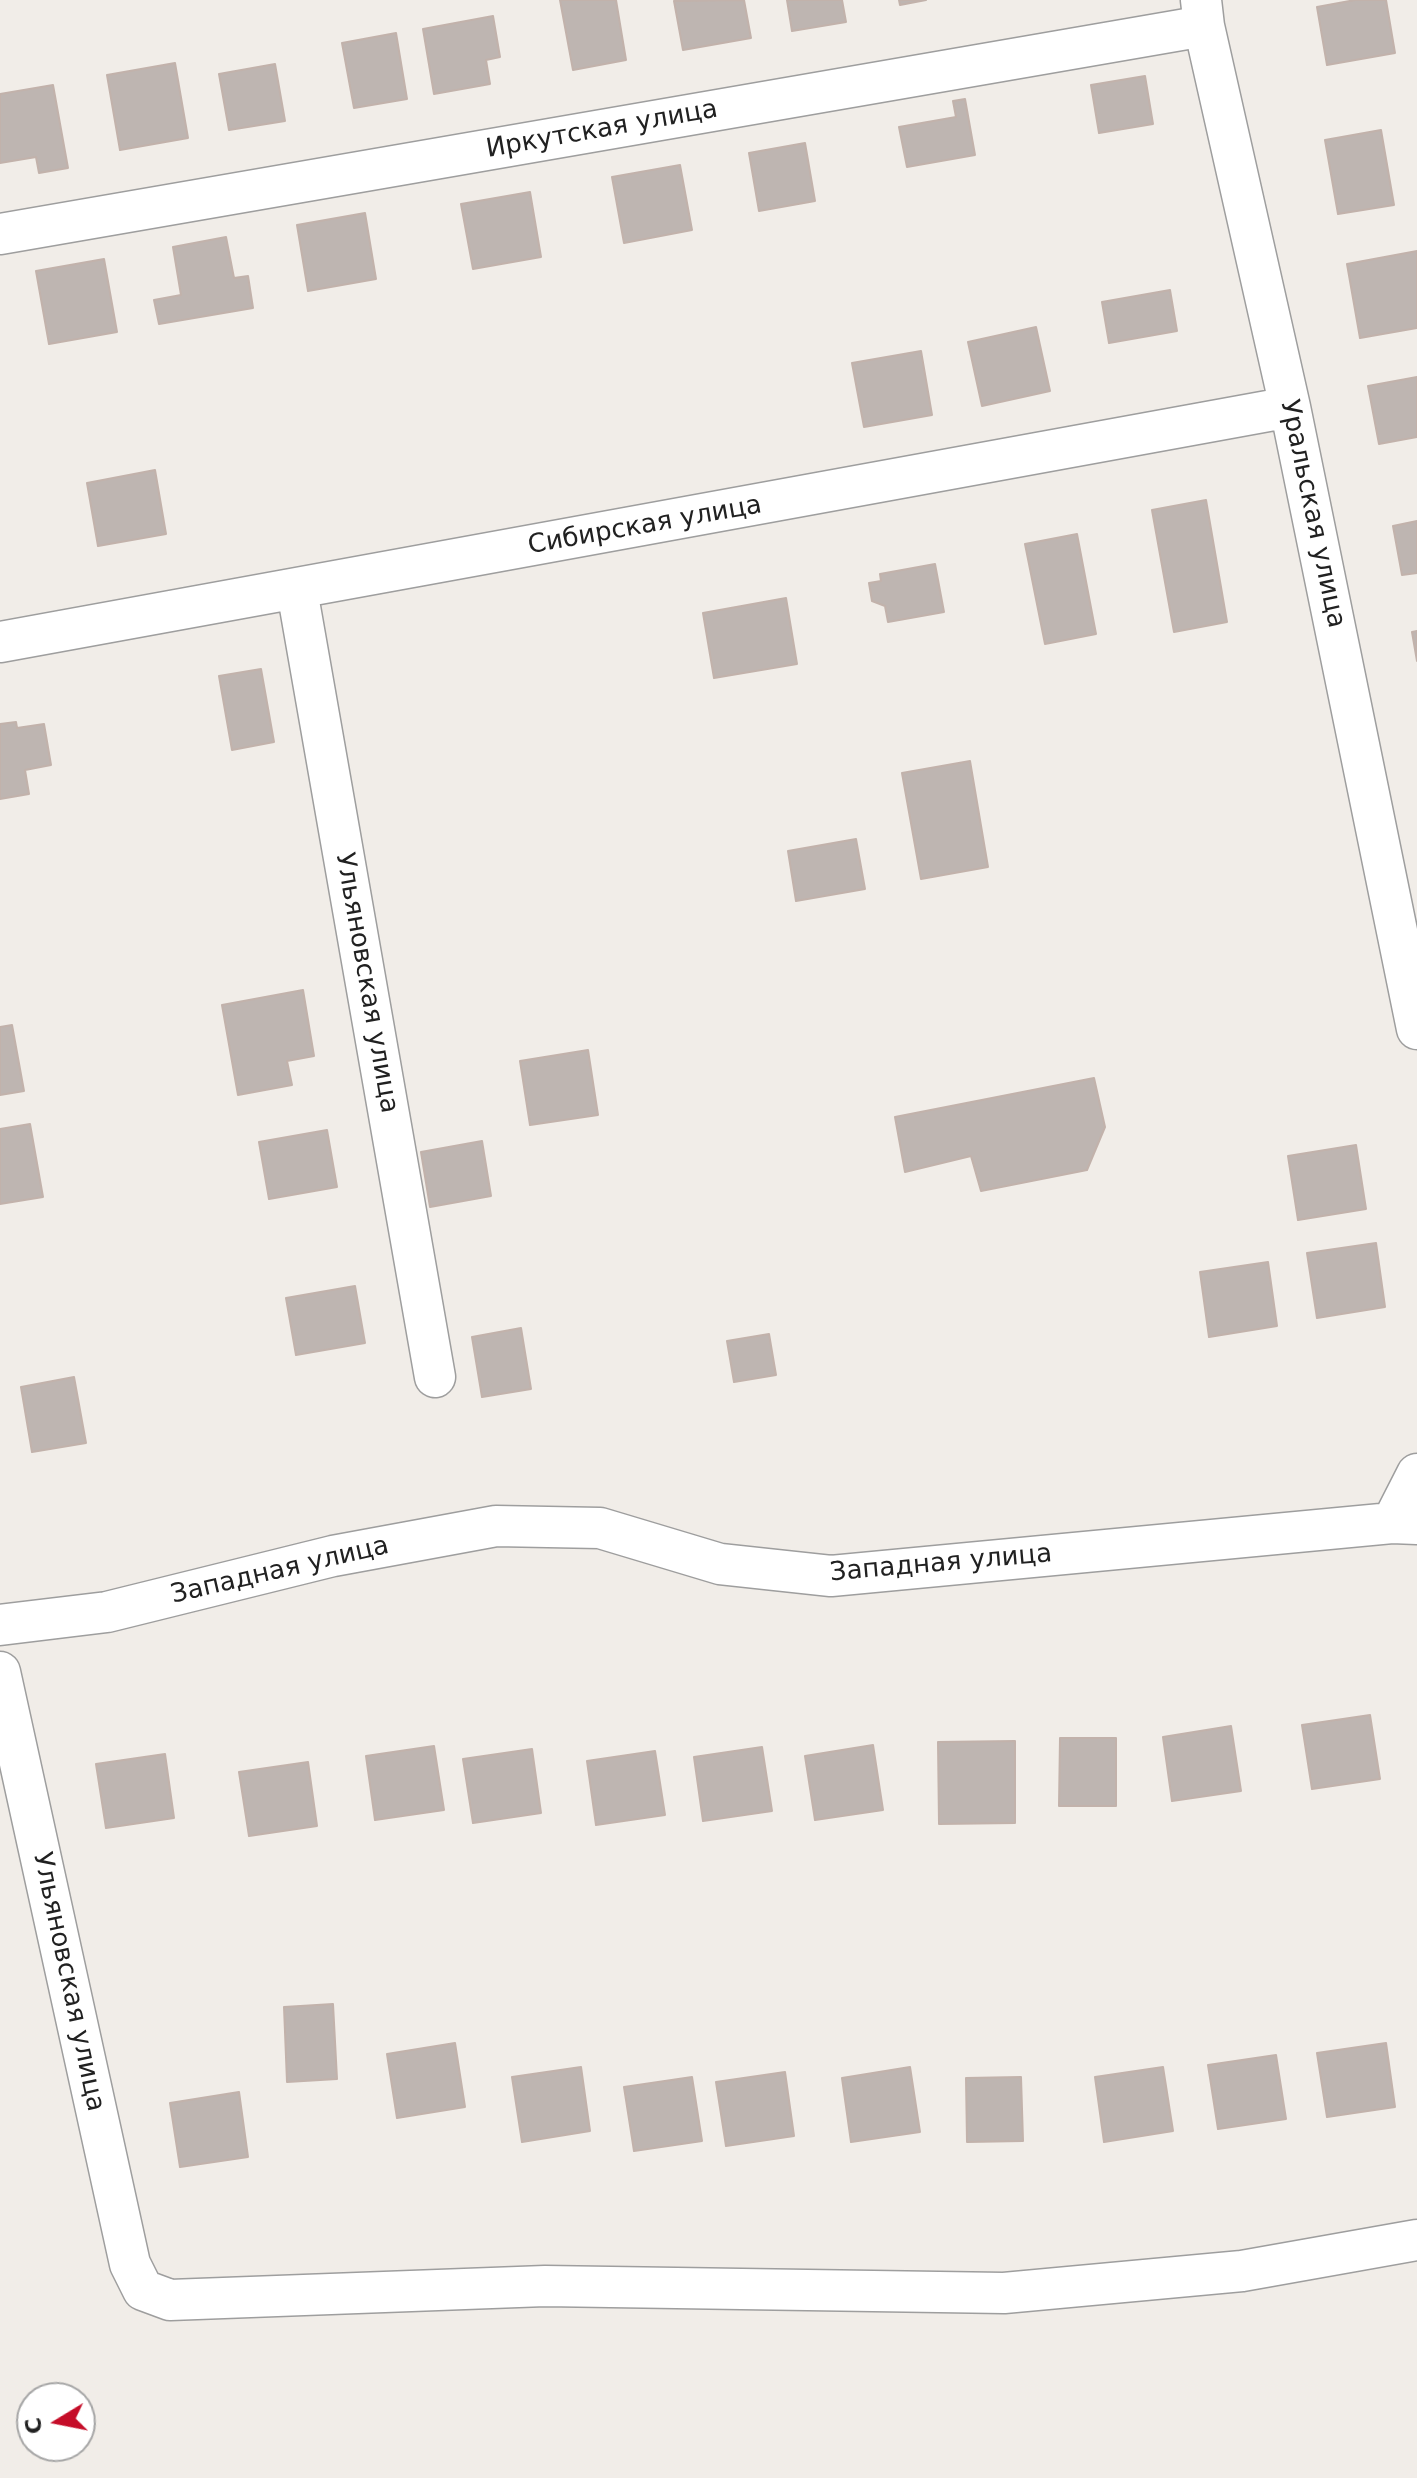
<!DOCTYPE html>
<meta charset="utf-8">
<style>
body{margin:0}
#map{position:relative;width:1417px;height:2478px;overflow:hidden;background:#f1ede8;font-family:"DejaVu Sans",sans-serif}
canvas{display:block}
.north{position:absolute;left:16px;top:2382px;width:80px;height:80px;box-sizing:border-box;background:#fff;border:2px solid #a6a6a6;border-radius:50%;rotate:260deg;font-size:22px;font-weight:700;line-height:32px;text-align:center;color:#212121}
.north::after{content:'';display:block;margin:auto;width:28px;height:36px;background:#c50d28;clip-path:polygon(50% 0,100% 100%,50% 72%,0 100%)}
</style>
<div id="map">
<canvas width="1417" height="2478"></canvas>
<div class="north">С</div>
</div>
<script>
const ctx = document.querySelector('canvas').getContext('2d');
ctx.lineJoin = 'round';
function fillPath(path, color) { ctx.fillStyle = color; ctx.fill(path, 'evenodd'); }
function strokePath(path, color, width, dash) { ctx.strokeStyle = color; ctx.lineWidth = width; ctx.lineCap = dash ? 'butt' : 'round'; ctx.setLineDash(dash || []); ctx.stroke(path); }
function label(font, color, halo, rows, align = 'center') {
  ctx.font = font + ' "DejaVu Sans",sans-serif'; ctx.lineWidth = 6; ctx.setLineDash([]); ctx.textBaseline = 'middle'; ctx.strokeStyle = halo; ctx.fillStyle = color; for (const [text, x, y, turn = 0] of rows) {
    ctx.save(); ctx.translate(x, y); ctx.rotate((+turn || 0) * Math.PI / 180); ctx.textAlign = isNaN(turn) ? turn : align; if (halo) ctx.strokeText(text, 0, 0); ctx.fillText(text, 0, 0); ctx.restore();
  }
}
const building = new Path2D(`
 M560,0H616L626,60L573,70Z
 M744,0L751,38L683,50L674,1Z
 M787,0H842L846,22L792,31Z
 M899,0H926L900,5Z
 M1355,0H1386L1395,53L1327,65L1317,7Z
 M493,16L500,57L486,60L490,84L434,94L423,29Z
 M396,33L407,99L354,108L342,43Z
 M175,63L188,138L120,150L107,75Z
 M275,64L285,121L229,130L219,74Z
 M1145,76L1153,124L1099,133L1091,85Z
 M53,85L68,168L39,173L36,157L0,163V94Z
 M965,99L975,155L907,167L899,127L956,117L953,101Z
 M1381,130L1394,205L1338,214L1325,140Z
 M805,143L815,201L759,211L749,153Z
 M680,165L692,230L624,243L612,177Z
 M530,192L541,257L473,269L461,204Z
 M365,213L376,279L308,291L297,225Z
 M226,237L234,278L248,276L253,308L159,324L154,300L181,295L173,247Z
 M1417,251V328L1360,338L1347,264Z
 M104,259L117,332L49,344L36,271Z
 M1170,290L1177,331L1109,343L1102,302Z
 M1036,327L1050,391L982,406L968,342Z
 M921,351L932,415L864,427L852,363Z
 M1417,377V437L1379,444L1368,386Z
 M155,470L166,534L98,546L87,483Z
 M1206,500L1227,622L1174,632L1152,510Z
 M1417,521V573L1402,575L1393,526Z
 M1077,534L1096,634L1045,644L1025,544Z
 M935,564L944,612L888,622L885,606L872,601L869,583L881,581L880,574Z
 M786,598L797,664L714,678L703,613Z
 M1417,631V661L1412,632Z
 M261,669L274,742L232,750L219,676Z
 M16,722L17,728L44,724L51,765L25,770L29,794L0,799V724Z
 M970,761L988,867L921,879L902,773Z
 M856,839L865,889L796,901L788,851Z
 M303,990L314,1056L287,1061L292,1085L238,1095L222,1005Z
 M12,1025L24,1091L0,1095V1027Z
 M588,1050L598,1115L530,1125L520,1061Z
 M1094,1078L1105,1127L1087,1170L981,1191L971,1156L905,1172L895,1117Z
 M30,1124L43,1197L0,1204V1129Z
 M327,1130L337,1187L269,1199L259,1142Z
 M482,1141L491,1196L430,1207L421,1152Z
 M1356,1145L1366,1209L1298,1220L1288,1156Z
 M1376,1243L1385,1307L1317,1318L1307,1253Z
 M1268,1262L1277,1326L1209,1337L1200,1272Z
 M355,1286L365,1343L296,1355L286,1298Z
 M521,1328L531,1389L482,1397L472,1337Z
 M769,1334L776,1375L734,1382L727,1341Z
 M74,1377L86,1443L32,1452L21,1387Z
 M1370,1715L1380,1779L1312,1789L1302,1725Z
 M1231,1726L1241,1791L1172,1801L1163,1737Z
 M1060,1738H1116V1806H1059Z
 M1015,1741V1823L939,1824L938,1742Z
 M873,1745L883,1810L815,1820L805,1756Z
 M434,1746L444,1810L375,1820L366,1756Z
 M762,1747L772,1811L703,1821L694,1757Z
 M532,1749L541,1813L473,1823L463,1759Z
 M655,1751L665,1815L596,1825L587,1761Z
 M165,1754L174,1818L106,1828L96,1764Z
 M308,1762L317,1826L249,1836L239,1772Z
 M333,2004L337,2079L287,2082L284,2007Z
 M455,2043L465,2107L397,2118L387,2054Z
 M1386,2043L1395,2107L1327,2117L1317,2053Z
 M1276,2055L1286,2119L1218,2129L1208,2065Z
 M581,2067L590,2131L522,2142L512,2077Z
 M910,2067L920,2132L851,2142L842,2078Z
 M1163,2067L1173,2131L1104,2142L1095,2077Z
 M785,2072L794,2136L726,2146L716,2082Z
 M692,2077L702,2141L634,2151L624,2087Z
 M1021,2077L1023,2141L967,2142L966,2078Z
 M239,2092L248,2157L180,2167L170,2103Z`);
fillPath(building, '#beb5b1');
strokePath(building, '#c2b2ab', 2);
const minor = new Path2D(`
 M1201,0L1204,26L1290,407L1417,1029
 M0,234L1204,26
 M297,590L435,1377
 M0,642L1290,407
 M1392,1523L1417,1474
 M0,1625L107,1612L333,1556L496,1526L600,1528L720,1564L831,1576L1392,1523L1417,1524
 M0,1672L130,2264L143,2290L170,2300L545,2286L1004,2293L1242,2271L1417,2240`);
strokePath(minor, '#9e9e9e', 43);
strokePath(minor, '#fff', 40);
label('26px', '#212121', '#fff', [
 ["Иркутская улица",602,130,-10],
 ["Уральская улица",1312,514,78],
 ["Сибирская улица",645,526,-10],
 ["Ульяновская улица",366,983,80],
 ["Западная улица",941,1564,-5],
 ["Западная улица",280,1571,-13],
 ["Ульяновская улица",68,1982,78]
]);
</script>
